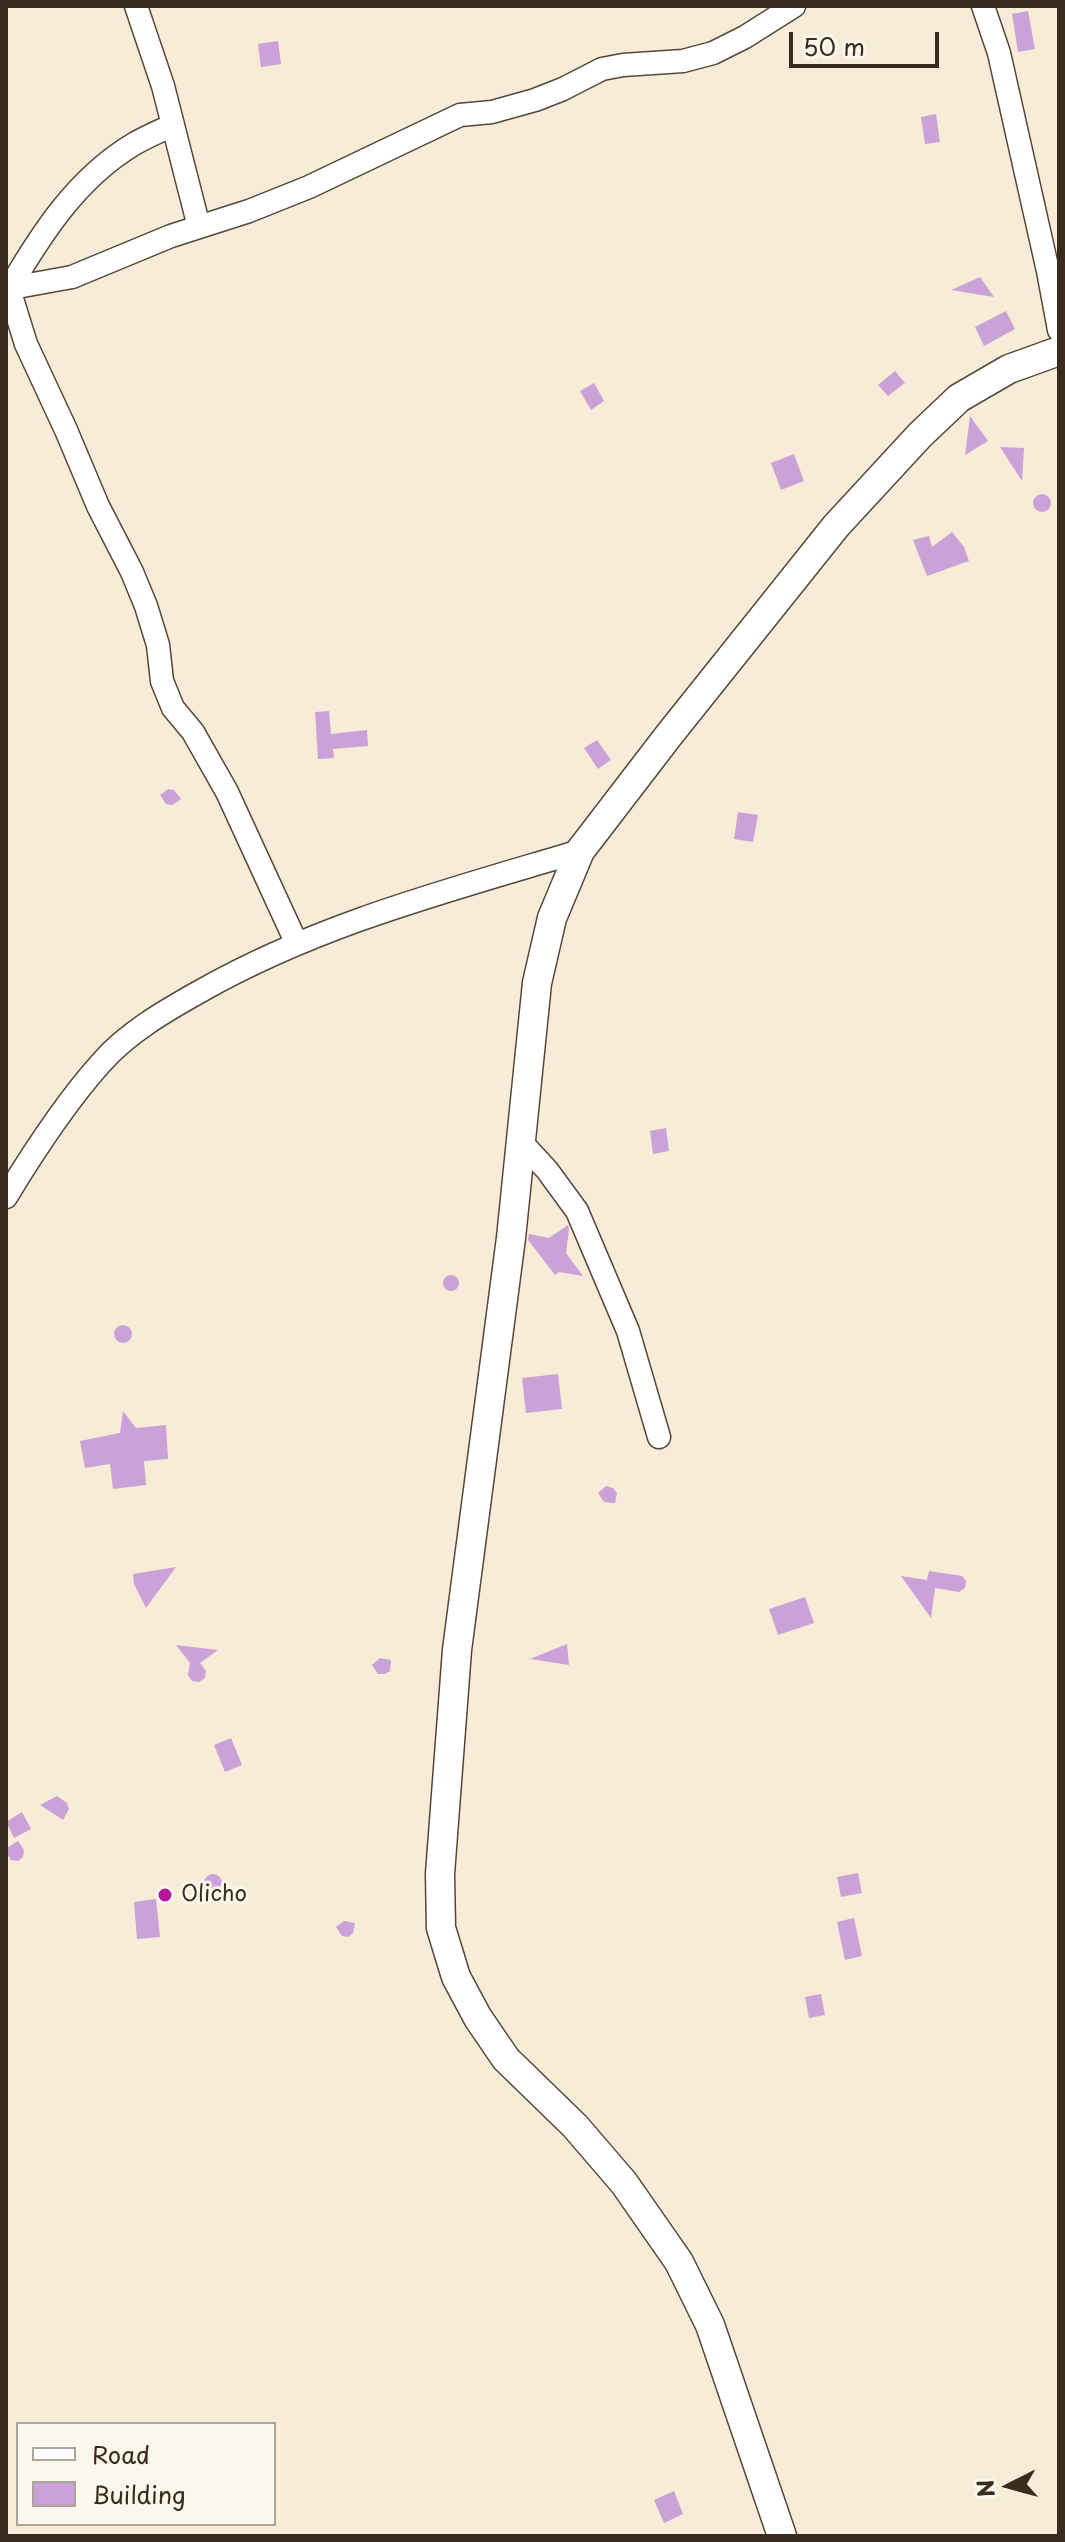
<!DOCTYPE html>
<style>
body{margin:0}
#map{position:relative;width:1065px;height:2542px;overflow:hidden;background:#f6ecd7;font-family:"Playpen Sans",sans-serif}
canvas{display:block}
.frame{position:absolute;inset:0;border:8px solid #3b2a1e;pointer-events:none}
.legend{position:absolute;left:16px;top:2422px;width:260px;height:104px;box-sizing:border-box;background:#fbf7ec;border:2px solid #aea59a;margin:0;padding:10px 14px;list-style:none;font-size:24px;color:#3b2a1e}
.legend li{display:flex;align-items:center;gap:16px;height:40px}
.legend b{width:40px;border:2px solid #aea59a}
.north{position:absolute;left:969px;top:2446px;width:80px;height:80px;-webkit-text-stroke:6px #fbf7ec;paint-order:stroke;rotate:264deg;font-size:22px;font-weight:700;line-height:32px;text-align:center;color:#3b2a1e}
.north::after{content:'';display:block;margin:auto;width:28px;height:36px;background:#3b2a1e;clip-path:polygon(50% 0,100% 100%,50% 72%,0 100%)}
.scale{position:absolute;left:789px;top:32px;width:150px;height:36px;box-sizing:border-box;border:4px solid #3b2a1e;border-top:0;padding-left:10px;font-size:24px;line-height:28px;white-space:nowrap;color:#3b2a1e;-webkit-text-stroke:6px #fbf7ec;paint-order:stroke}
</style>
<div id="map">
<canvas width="1065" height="2542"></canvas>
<div class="frame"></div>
<ul class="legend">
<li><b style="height:10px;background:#fff"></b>Road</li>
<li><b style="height:22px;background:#cba2d7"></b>Building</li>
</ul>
<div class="north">N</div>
<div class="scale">50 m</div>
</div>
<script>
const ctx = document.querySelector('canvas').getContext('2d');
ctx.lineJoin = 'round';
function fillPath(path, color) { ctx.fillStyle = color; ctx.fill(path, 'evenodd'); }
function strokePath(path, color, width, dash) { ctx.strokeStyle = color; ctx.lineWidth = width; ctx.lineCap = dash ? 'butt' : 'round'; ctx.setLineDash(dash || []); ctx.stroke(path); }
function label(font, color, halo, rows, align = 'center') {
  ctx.font = font + ' "Playpen Sans",sans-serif'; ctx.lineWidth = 6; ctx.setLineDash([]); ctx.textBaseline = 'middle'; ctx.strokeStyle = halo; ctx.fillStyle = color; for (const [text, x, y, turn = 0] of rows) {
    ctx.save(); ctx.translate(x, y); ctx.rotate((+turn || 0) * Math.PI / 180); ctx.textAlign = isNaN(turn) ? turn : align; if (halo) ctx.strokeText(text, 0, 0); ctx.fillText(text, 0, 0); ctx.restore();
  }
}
fillPath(new Path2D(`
 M1028,11L1035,49L1018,52L1012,14Z
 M278,41L281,64L261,67L258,44Z
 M936,114L940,142L925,144L921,117Z
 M980,277L994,297L951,290Z
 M1006,311L1015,329L984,346L975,327Z
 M895,371L905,383L888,396L878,385Z
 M594,383L604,401L591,410L580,391Z
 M970,416L988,441L965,455Z
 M1000,447L1024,448L1022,481Z
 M794,454L804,481L781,490L771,463Z
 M1033 503a9 9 0 1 1 18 0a9 9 0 1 1-18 0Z
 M952,532L964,547L969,561L927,576L913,540L929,536L932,547Z
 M329,711L331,734L367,730L368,746L333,749L334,758L318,759L315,712Z
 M597,740L611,760L598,769L584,748Z
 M168,789L174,790L181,799L172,805L166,804L160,795Z
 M738,812L758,815L753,842L734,839Z
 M666,1128L669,1151L653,1154L650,1131Z
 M568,1225L569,1229L566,1253L583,1276L559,1272L555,1275L528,1240L529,1234L549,1238Z
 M443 1283a8 8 0 1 1 16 0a8 8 0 1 1-16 0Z
 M114 1334a9 9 0 1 1 18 0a9 9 0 1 1-18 0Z
 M558,1374L562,1409L526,1413L522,1378Z
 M123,1411L136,1428L166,1425L168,1459L144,1461L146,1485L113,1489L110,1464L85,1468L80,1441L120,1433Z
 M606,1486L613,1488L617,1493L615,1503L604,1502L598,1493Z
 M176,1567L146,1608L134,1584L133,1574Z
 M929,1571L962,1576L966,1581L965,1588L959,1592L935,1588L931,1618L901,1576L927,1580Z
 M805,1597L814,1623L778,1635L769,1609Z
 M567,1644L569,1665L530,1659Z
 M176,1645L218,1650L200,1663L206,1671L205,1678L199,1682L192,1681L188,1675L190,1663Z
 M380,1658L391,1660L390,1671L385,1674H378L372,1665Z
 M231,1738L242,1765L225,1772L214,1745Z
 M57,1796L67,1803L69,1809L63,1820L40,1805Z
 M22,1812L31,1829L14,1838L6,1822Z
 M18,1841L24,1850L23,1857L18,1861L11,1860L7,1854L8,1847Z
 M858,1873L862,1893L841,1897L837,1877Z
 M204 1883a9 9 0 1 1 18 0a9 9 0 1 1-18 0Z
 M156,1899L160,1937L137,1939L134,1902Z
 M854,1918L862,1956L845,1960L837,1922Z
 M344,1921L355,1923L353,1933L348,1937L342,1936L336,1927Z
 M821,1994L825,2015L809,2018L805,1997Z
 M674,2491L683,2514L664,2523L654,2500Z`), '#cba2d7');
const minor = new Path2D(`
 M136,6L163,86L199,227
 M983,6L999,53L1048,271L1059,330
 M173,125C160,131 146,137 134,144C77,178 41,234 9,289L26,344L66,430L98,506L132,572L146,606L158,645L162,681L173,708L193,732L227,792L296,942
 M6,289L72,277L171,236L249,211L309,187L460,115L492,112L535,100L563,89L602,69L623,65L683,61L713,53L745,37L794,6
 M522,1143L547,1170L577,1211L628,1331L659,1437
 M6,1197C34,1151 65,1103 101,1063C127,1033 165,1011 199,992C318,924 450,890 580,851`);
const tertiary = new Path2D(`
 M782,2536L710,2325L679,2262L624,2183L575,2126L506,2059L478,2018L456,1977L441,1928L440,1874L457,1650L511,1238L537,983L552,918L580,851L669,735L836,526L920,435L959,398L1009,369L1059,351`);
strokePath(minor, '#57473a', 25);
strokePath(tertiary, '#57473a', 31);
strokePath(minor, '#fff', 22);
strokePath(tertiary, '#fff', 28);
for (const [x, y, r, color] of [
 [165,1895,8,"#b5179e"]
]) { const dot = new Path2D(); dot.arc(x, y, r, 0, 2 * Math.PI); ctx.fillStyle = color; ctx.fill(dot); strokePath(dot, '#fbf7ec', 3); }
label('22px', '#3b2a1e', '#fbf7ec', [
 ["Olicho",181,1895]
], 'left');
</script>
